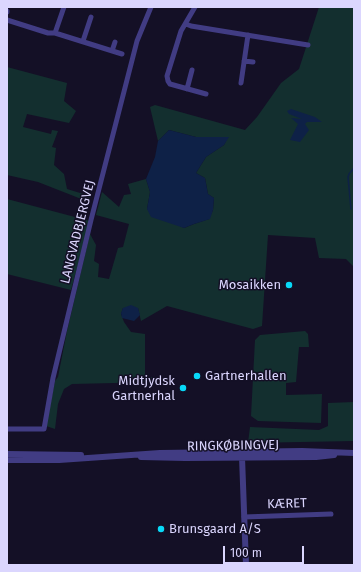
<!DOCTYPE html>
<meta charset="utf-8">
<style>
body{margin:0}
#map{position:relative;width:361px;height:572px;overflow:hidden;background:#141026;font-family:"Fira Sans",sans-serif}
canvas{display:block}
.frame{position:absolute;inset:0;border:8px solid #dbd6fe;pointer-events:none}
.scale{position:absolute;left:223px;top:546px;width:81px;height:18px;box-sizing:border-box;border:2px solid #dbd6fe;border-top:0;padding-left:5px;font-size:12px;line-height:14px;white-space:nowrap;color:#dbd6fe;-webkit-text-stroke:3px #141026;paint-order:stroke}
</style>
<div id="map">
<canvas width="361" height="572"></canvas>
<div class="frame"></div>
<div class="scale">100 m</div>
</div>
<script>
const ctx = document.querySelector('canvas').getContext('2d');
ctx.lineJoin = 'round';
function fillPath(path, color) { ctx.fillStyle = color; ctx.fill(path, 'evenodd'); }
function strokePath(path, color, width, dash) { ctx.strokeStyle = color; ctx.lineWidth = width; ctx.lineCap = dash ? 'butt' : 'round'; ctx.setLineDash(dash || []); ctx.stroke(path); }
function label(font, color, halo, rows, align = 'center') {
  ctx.font = font + ' "Fira Sans",sans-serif'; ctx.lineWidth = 3; ctx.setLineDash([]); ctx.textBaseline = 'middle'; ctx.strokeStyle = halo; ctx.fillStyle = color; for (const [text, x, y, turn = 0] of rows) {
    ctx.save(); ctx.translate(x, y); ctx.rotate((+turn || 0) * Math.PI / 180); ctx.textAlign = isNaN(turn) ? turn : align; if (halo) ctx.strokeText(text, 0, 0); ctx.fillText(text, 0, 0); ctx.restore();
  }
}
fillPath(new Path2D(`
 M319,7H354V267L346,259L319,258L315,238L268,235L262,326L253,329L167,306L141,321L138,308H123L121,314L124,322L131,332L145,334V377H158V382L72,384L64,389L58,404L55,429L46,426L55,381L58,377L67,331L90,234L96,245L94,261L99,264L98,277L109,279L118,248L123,247L129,224L96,215L102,192L119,207L124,195L131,194L128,184L146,179L150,192L147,209L184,228L194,224L209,219L213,210L214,198L208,194L205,178L196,173L206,157L224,145L228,137H196L169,130L158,141L150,107L155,105L245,130L257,117L281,83L299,69Z
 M7,67L67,83L64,101L76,111L69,123L27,114L23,127L51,134L52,130L58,131L52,147L56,148L54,165L64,174L67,189L90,196L89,202L38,182L7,175Z
 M7,199L90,221L71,290L7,274Z
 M305,331L308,334L309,347H299L296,382L286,383V395L322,394L321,423L258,421L251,416L255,340L260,335Z
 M354,402V441L248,443L250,427L319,430L328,426V403Z`), '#132f2f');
fillPath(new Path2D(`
 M291,109L315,117L322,122H307L305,124L309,130L300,142L290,140L298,124L291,118L302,119L289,114L287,111Z
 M169,130L196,137H229L224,145L206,157L196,173L205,178L208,194L214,198L213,210L210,219L194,224L184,228L151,217L147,209L150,192L146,179L155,157L158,141Z
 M131,305L138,308L140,315L134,321L122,318L121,313L123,308Z`), '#0e2147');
strokePath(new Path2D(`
 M351,209L348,177L349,174L354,168
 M352,565H354`), '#0e2147', 1.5);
strokePath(new Path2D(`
 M195,7L181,31L167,76L168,81L170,84L206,94
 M7,12V11
 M7,20L48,33H55L122,54
 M186,24L191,26L308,45
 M55,33L64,7
 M83,41L91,17
 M112,51L115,42
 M244,61L253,62
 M241,83L248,35
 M187,89L192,70
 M7,429H44L53,378L91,220L137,41L151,7
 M244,517L331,514`), '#413c83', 5);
strokePath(new Path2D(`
 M7,454L81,455
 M141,457L185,458L316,457L334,455
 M242,457L246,565
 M7,460H59L160,453L302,451L354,453`), '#413c83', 6);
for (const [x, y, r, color] of [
 [289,285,4,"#08d9f8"],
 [197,376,4,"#08d9f8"],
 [183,388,4,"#08d9f8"],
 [161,529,4,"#08d9f8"]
]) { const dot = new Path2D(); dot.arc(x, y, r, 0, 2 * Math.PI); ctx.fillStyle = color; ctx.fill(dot); strokePath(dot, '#141026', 1.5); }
label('13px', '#dbd6fe', '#141026', [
 ["LANGVADBJERGVEJ",78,232,-76],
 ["RINGKØBINGVEJ",233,446,-1],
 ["KÆRET",287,504,-2]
]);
label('13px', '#dbd6fe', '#141026', [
 ["Mosaikken",281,285],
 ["Gartnerhallen",205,376,"left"],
 ["Midtjydsk",175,381],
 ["Gartnerhal",175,396],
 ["Brunsgaard A/S",169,529,"left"]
], 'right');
</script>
